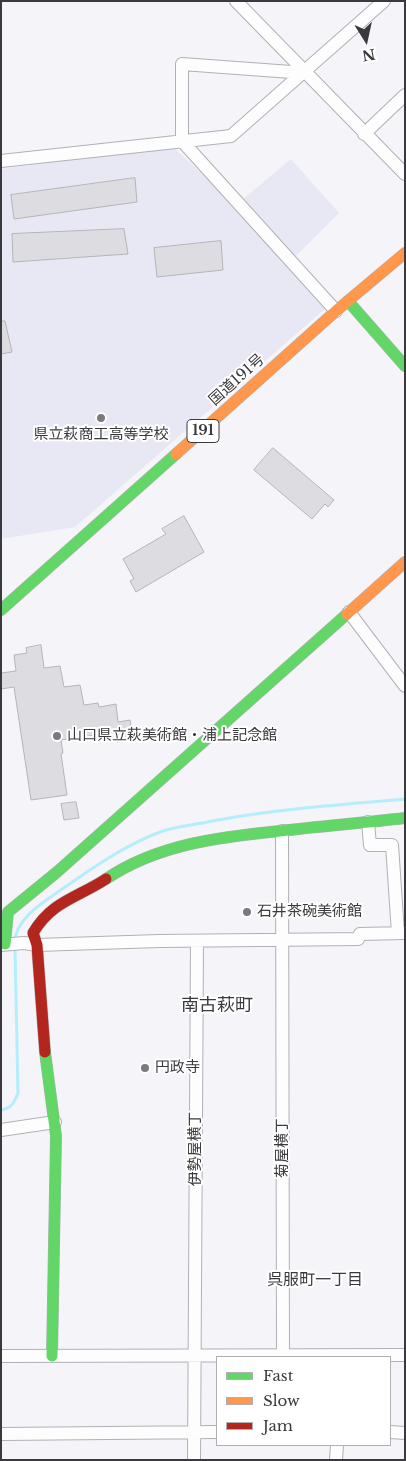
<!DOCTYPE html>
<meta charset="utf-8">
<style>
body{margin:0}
#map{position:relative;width:406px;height:1461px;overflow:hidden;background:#f4f4f9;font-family:"Libre Baskerville",serif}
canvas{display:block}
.frame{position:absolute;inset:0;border:2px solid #3a3a3e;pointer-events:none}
.legend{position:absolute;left:216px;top:1356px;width:175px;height:90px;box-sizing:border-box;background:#fff;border:1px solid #b0b0b2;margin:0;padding:6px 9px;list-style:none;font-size:15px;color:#3a3a3e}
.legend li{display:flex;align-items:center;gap:10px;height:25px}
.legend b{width:25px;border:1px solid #b0b0b2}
.north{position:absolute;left:341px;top:15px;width:50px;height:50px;-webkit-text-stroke:4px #fff;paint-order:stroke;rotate:170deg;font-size:14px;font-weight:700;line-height:20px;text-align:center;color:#3a3a3e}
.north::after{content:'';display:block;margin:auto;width:18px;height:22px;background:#3a3a3e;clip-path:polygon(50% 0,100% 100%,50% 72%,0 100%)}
</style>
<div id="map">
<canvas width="406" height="1461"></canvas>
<div class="frame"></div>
<ul class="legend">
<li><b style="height:6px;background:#63d668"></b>Fast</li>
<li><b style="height:6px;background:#ff974d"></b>Slow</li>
<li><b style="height:6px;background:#b3261e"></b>Jam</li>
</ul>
<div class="north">N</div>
</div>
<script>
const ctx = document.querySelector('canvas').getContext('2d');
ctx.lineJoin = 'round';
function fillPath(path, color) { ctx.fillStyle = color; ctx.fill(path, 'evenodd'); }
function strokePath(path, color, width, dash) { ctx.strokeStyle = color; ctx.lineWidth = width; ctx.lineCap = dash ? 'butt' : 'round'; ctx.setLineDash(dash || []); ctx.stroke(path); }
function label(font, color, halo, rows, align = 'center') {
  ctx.font = font + ' "Libre Baskerville","Noto Sans JP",serif'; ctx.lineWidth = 4; ctx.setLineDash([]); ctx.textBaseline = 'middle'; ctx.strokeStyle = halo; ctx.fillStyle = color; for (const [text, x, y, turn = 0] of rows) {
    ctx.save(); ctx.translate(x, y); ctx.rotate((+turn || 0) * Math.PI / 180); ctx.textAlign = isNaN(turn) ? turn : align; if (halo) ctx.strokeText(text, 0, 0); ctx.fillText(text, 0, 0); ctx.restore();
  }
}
fillPath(new Path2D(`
 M173,147L236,205L291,159L339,213L288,264L326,308L75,527L1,539V169Z`), '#e7e8f3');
strokePath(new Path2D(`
 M15,942C15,920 42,903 58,892C91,869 123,846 160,832C175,826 195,825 212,821C276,809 340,805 405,799
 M1,1110C12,1108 14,1103 18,1093L15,948`), '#b3eefa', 3);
const building = new Path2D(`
 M135,178L137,202L14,219L11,195Z
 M124,229L128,254L13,262L12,234Z
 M221,241L223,270L157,277L154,248Z
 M1,321H5L12,352L1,354Z
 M273,448L334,500L328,507L325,504L312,519L254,470Z
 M184,516L204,552L136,592L130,581L134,579L123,559L166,534L162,529Z
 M41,645L44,668L60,666L64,687L80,685L84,705L98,703L99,707L116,704L118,722L130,720L133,739L117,742L116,732L61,740L63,753L61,754L67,795L31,800L14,687L1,689V673L16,671L14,655L27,653L26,648Z
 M76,802L79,818L64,820L61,804Z`);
fillPath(building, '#dddde1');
strokePath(building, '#b5b5b9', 1);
const street = new Path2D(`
 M236,1L405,174
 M305,73L182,64V141L336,311
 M364,134L405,95
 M1,161L231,136L384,1
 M349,612L405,686
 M368,822L370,845H392L398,933
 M282,831L283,1355
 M1,945L24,943L37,945L159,941L358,939L360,934L405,933
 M1,1130L55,1122
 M1,1356L405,1355
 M390,1432L405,1433
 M1,1434L217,1432
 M194,1460L197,942
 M336,1460L337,1445`);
const fast = new Path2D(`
 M348,301L405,366
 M1,610L176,454
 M106,879C158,844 220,837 280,831C322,826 363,823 405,818
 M5,944L8,912L57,872L347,614
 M45,1052L56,1136L52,1356`);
const slow = new Path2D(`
 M176,454L336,311L405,253
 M347,614L405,562`);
const jam = new Path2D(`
 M45,1052L37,945L33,933C52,901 77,898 106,879`);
strokePath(street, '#b1b1b5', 14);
strokePath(fast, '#b1b1b5', 12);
strokePath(slow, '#b1b1b5', 12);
strokePath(jam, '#b1b1b5', 12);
strokePath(street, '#fdfdfe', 12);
strokePath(fast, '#63d668', 11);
strokePath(slow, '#ff974d', 11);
strokePath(jam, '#b3261e', 11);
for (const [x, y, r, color] of [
 [101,418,5,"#7b7b7f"],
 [57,736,5,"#7b7b7f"],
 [247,912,5,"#7b7b7f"],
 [145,1068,5,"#7b7b7f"]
]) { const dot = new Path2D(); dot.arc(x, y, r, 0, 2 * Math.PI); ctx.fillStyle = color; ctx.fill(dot); strokePath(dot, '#fff', 2); }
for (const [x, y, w] of [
 [203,431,32]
]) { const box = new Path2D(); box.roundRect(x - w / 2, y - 11.5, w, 23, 4); ctx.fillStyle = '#fff'; ctx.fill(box); strokePath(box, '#3a3a3e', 1); }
label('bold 14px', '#3a3a3e', null, [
 ["191",203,431]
]);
label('15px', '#3a3a3e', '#fff', [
 ["国道191号",237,380,-42],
 ["菊屋横丁",283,1148,-90],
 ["伊勢屋横丁",196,1149,-90]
]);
label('15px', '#3a3a3e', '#fff', [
 ["県立萩商工高等学校",101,435,"center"],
 ["山口県立萩美術館・浦上記念館",67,736],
 ["石井茶碗美術館",257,912],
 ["円政寺",155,1068]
], 'left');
label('16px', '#3a3a3e', '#fff', [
 ["呉服町一丁目",315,1280]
]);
label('18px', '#3a3a3e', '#fff', [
 ["南古萩町",217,1006]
]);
</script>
